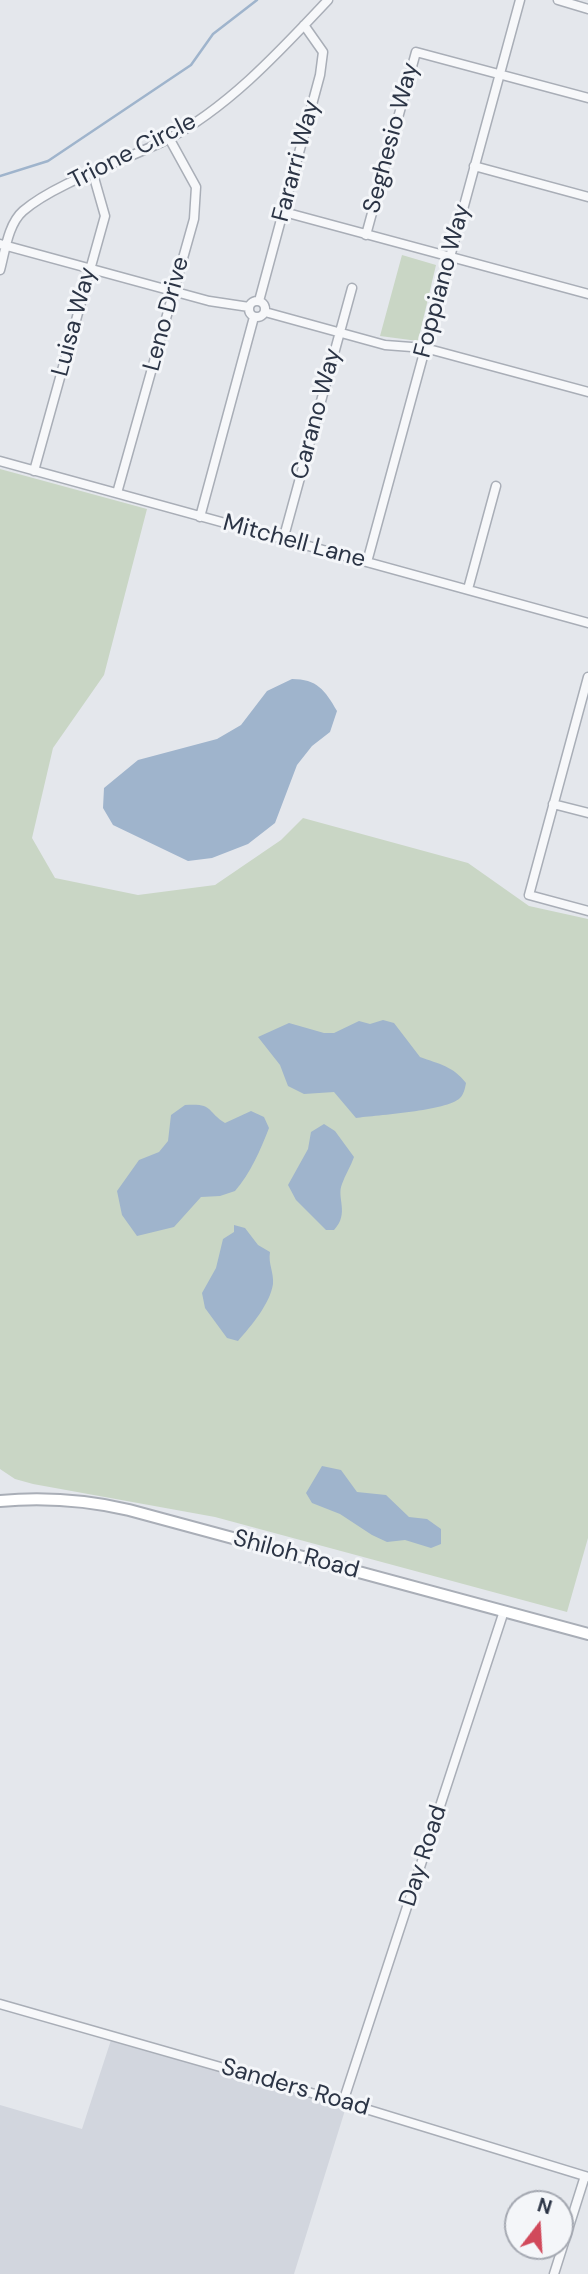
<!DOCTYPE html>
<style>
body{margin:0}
#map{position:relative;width:588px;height:2274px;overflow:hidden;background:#e4e7ec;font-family:"DM Sans",sans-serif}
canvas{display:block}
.north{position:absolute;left:504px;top:2190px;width:70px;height:70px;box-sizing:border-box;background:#f4f6f9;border:2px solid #a4a8b1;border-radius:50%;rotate:17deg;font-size:19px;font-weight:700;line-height:28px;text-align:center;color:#2b3445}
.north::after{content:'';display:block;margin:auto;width:24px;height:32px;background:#d1495b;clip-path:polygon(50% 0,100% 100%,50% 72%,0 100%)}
</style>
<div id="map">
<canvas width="588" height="2274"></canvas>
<div class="north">N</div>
</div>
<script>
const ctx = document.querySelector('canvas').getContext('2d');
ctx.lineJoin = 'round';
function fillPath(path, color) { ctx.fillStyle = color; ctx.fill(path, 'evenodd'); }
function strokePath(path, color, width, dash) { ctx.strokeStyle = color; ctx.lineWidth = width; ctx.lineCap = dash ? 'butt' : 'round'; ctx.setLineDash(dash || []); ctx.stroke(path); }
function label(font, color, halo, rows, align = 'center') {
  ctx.font = font + ' "DM Sans",sans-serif'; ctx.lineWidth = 6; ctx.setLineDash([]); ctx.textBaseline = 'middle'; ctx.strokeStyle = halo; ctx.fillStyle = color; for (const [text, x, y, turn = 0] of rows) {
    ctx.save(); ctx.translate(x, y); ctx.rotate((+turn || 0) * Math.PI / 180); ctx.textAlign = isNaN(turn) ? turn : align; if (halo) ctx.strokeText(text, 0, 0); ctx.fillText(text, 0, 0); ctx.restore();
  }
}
fillPath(new Path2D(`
 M111,2040L346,2107L294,2274H0V2105L82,2129Z`), '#d2d6de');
fillPath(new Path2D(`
 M402,255L436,265L418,341L380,336Z
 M0,469L147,509L104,675L53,748L32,838L55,878L138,895L215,885L281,840L303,818L468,863L529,906L588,919V1538L567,1612L215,1517L33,1484L15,1479L0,1469Z`), '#c9d6c5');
fillPath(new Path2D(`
 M292,679C317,679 325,690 337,711L330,732L312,746L297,765L275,823L248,844L212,858L188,861L113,825L103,808L104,788L138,760L217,739L241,725L267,691Z
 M383,1020L394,1023L420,1057C439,1064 453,1066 466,1083C465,1088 464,1094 460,1098C447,1111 377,1115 356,1118L334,1092L304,1094L288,1086L280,1065L258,1037L289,1023L324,1033H334L359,1021L370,1024Z
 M185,1105C214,1103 206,1111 225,1123L251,1111L264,1117L269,1128C261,1149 250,1174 235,1191L220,1196L201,1197L174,1227L137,1236L122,1215L117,1191L139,1160L159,1152L168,1141L171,1115Z
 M324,1124L335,1131L354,1157C351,1166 345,1175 342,1184C336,1198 350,1213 334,1230H326L296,1200L288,1185L308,1149L311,1132Z
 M234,1225L245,1228L258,1245L270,1252C268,1264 274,1272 273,1284C270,1304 251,1326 238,1341L227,1338L205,1308L202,1293L216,1268L223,1239L234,1232Z
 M322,1466L341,1470L357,1492L386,1495L409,1517L427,1519L441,1529V1544L431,1548L405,1540L387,1542L372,1535L340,1514L312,1503L306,1493Z`), '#9fb4cc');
strokePath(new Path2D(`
 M0,176L48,161L191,65L213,34L257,0`), '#9fb4cc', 2.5);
const minor = new Path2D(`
 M558,0L588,9
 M474,166L588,197
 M284,212L588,294
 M366,235L416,52L588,98
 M0,244L209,301L249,307
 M0,270C5,252 8,224 23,211C55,183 126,160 166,140C228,108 281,50 328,0
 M249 309a8 8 0 1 1 16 0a8 8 0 1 1-16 0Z
 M259,301L320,75L323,52L304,25
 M265,312L385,345L425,348L588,392
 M0,461L588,623
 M34,471L105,216L93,174
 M117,493L194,219L196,187L169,138
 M200,517L254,317
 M283,540L352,288
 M367,562L520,0
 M468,589L496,486
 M588,677L529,895L588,911
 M553,804L588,813
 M0,2004L343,2102L588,2177
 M343,2102L504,1611
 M554,2274L585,2176`);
const secondary = new Path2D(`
 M0,1501C44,1497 86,1500 129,1510L588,1634`);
strokePath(minor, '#a9aeb7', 11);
strokePath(secondary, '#a9aeb7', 14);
strokePath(minor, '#f7f8fa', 8);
strokePath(secondary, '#fff', 10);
label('24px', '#2b3445', '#f4f6f9', [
 ["Seghesio Way",392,138,-75],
 ["Trione Circle",133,152,-27],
 ["Fararri Way",297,161,-75],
 ["Foppiano Way",443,281,-75],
 ["Leno Drive",167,314,-75],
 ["Luisa Way",75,322,-75],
 ["Carano Way",317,414,-75],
 ["Mitchell Lane",294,542,15],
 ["Shiloh Road",296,1555,15],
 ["Day Road",424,1856,-72],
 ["Sanders Road",295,2088,16]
]);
</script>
